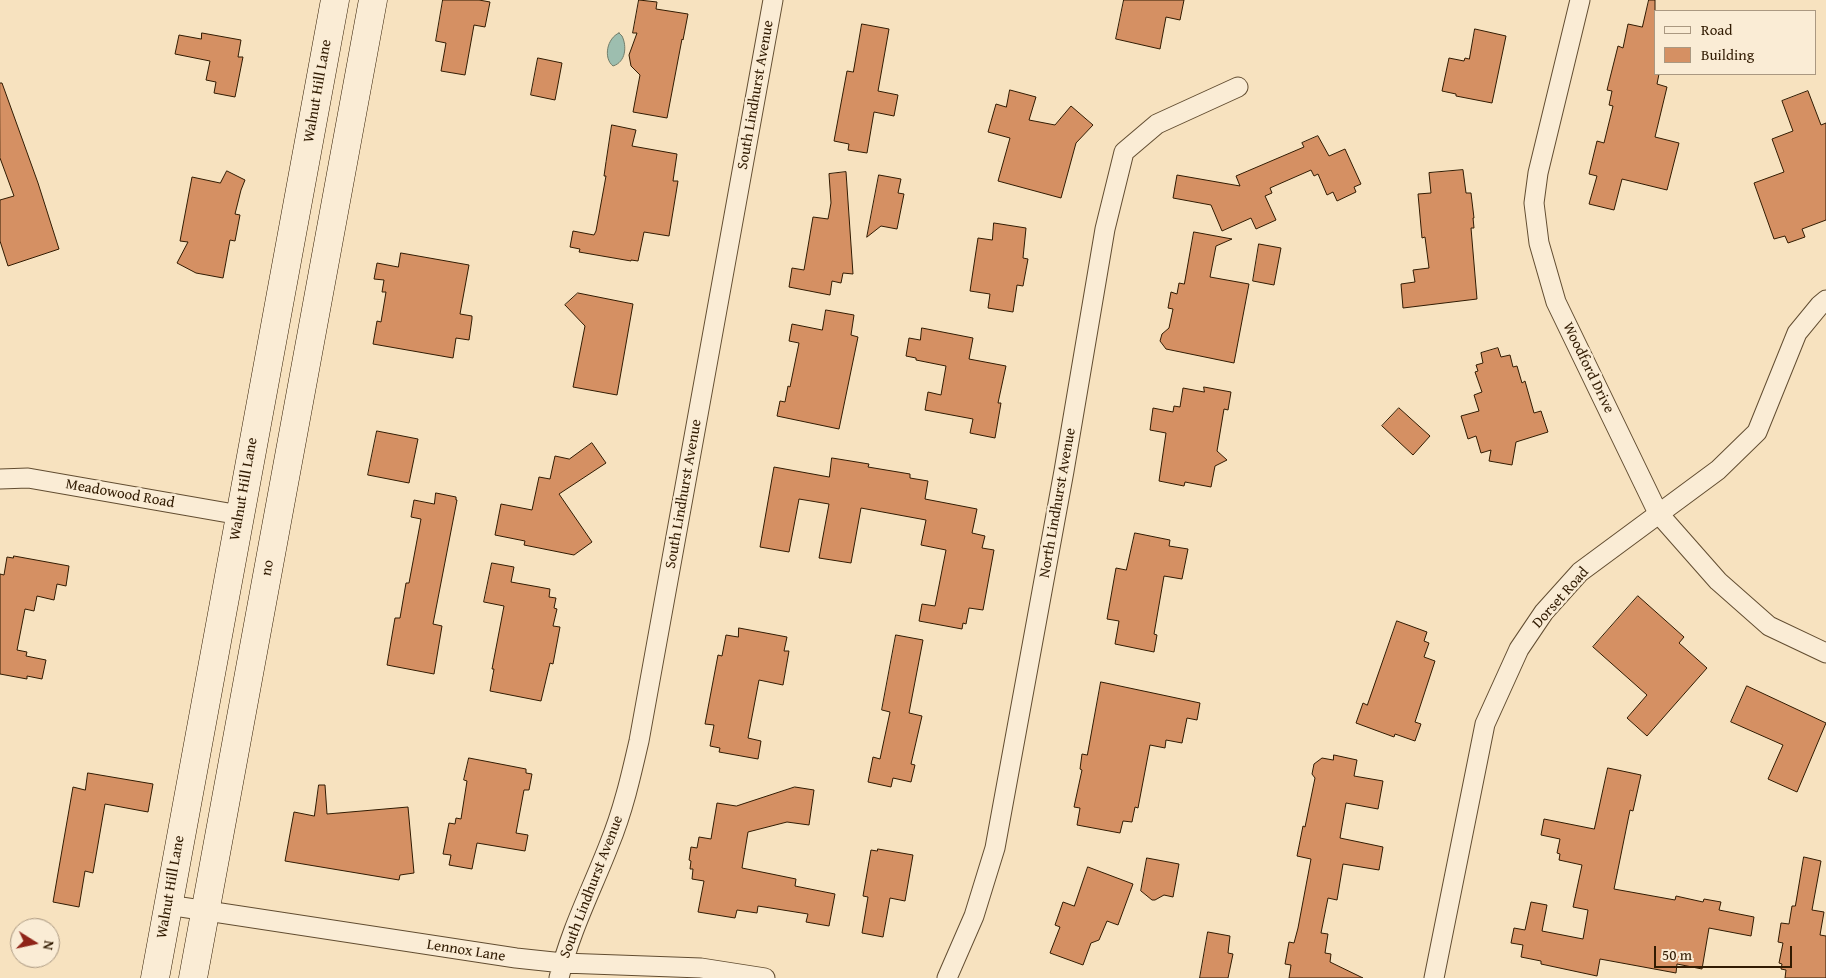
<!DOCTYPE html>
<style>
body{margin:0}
#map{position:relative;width:1826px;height:978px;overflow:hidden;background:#f7e2bf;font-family:"Gentium Book Plus",serif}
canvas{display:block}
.legend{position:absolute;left:1654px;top:10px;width:162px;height:65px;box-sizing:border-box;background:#faecd5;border:1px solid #aa9881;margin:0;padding:6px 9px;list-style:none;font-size:15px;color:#311b02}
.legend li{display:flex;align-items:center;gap:10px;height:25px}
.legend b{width:25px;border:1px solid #aa9881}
.north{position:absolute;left:10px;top:918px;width:50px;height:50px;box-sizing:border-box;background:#faecd5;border:1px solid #aa9881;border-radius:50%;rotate:100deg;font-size:14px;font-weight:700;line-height:20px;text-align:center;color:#311b02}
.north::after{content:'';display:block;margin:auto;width:18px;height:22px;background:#8f2418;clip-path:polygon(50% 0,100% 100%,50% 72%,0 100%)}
.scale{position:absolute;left:1654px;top:946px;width:138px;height:22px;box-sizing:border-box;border:2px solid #311b02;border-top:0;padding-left:6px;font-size:15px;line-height:18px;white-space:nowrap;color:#311b02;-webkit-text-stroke:4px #faecd5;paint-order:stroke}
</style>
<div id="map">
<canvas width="1826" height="978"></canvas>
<ul class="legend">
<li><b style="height:6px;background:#faecd5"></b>Road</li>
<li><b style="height:14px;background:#d59063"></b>Building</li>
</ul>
<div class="north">N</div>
<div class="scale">50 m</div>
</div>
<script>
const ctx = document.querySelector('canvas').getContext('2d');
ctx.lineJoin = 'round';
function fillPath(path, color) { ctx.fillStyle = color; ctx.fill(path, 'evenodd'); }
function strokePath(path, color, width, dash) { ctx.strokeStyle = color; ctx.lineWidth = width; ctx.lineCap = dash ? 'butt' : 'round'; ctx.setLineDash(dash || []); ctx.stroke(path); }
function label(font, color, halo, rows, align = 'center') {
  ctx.font = font + ' "Gentium Book Plus",serif'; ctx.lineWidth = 5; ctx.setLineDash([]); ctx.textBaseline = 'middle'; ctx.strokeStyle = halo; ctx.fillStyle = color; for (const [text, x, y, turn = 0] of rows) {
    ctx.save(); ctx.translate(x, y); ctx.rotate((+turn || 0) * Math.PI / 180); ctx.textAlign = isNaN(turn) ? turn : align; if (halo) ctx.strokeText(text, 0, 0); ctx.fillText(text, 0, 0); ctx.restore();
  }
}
const water = new Path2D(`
 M619,33L622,36C627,46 626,62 613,66C603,58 607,38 619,33Z`);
fillPath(water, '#9dbeaf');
strokePath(water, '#727d6a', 1);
const building = new Path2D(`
 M443,0H479L490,2L485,27L474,25L465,75L441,71L446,43L436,41Z
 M639,0L657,2L656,9L688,14L683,40L682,39L667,118L633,112L640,75L631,66L629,55L637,33H633Z
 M1124,0H1184L1180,20L1166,17L1160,49L1116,39Z
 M1649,0H1655V74H1659L1657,84L1667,87L1655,137L1679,143L1667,190L1622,179L1614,210L1589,204L1597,176L1589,174L1597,141L1604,143L1613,106L1609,105L1612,91L1607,90L1618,46L1623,48L1628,24L1642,27Z
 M862,24L889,29L878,91L898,95L894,116L874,112L867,153L848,150L849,144L834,141L847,71L853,72Z
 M1475,29L1506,36L1492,103L1456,96V94L1442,91L1449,58L1464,61L1465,58L1469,59Z
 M202,33L241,40L238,57H243L235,97L214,93L216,82L206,80L210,61L175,54L179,35L201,39Z
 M538,58L562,63L555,100L531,95Z
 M0,83H2L38,183L59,249L8,266L0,241V200L14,196L0,158Z
 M1010,90L1036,97L1029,120L1055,125L1071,106L1093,125L1076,143L1061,198L998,181L1010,138L988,132L996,104L1006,107Z
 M1808,91L1821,125L1826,123V220L1802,229L1805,237L1788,243L1785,236L1774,239L1754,183L1784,172L1772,139L1793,131L1782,101Z
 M612,125L636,130L632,146L677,154L673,181H678L669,236L644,232L638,261L631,260V261L579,252L580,249L570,247L573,231L594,235L596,231L606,176H604L606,162Z
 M1318,136L1329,156L1345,149L1361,184L1354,187L1356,192L1337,201L1333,192L1327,195L1318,174L1314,176L1311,170L1270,188L1272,193L1265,196L1276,220L1256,229L1251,218L1222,231L1211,205L1173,198L1177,175L1240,186L1236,176L1304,147L1302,143Z
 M1463,170L1466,193H1471L1474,218H1473L1474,228H1471L1477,299L1403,308L1401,284L1415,282L1413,270L1429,268L1425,237L1422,238L1418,194L1431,193L1429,173Z
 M227,171L245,180L241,190L235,214L240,215L235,241L230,240L223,278L196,273L177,263L188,242L180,241L192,177L220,183Z
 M846,172L853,274L843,273L841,283L832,281L830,295L789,287L792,268L804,270L813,217L828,219L831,203L829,174Z
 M879,175L901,179L898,193L904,194L897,229L881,226L867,237Z
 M994,223L1026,228L1023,258L1028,259L1023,286L1017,285L1013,312L988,308L990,294L970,291L978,238L992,240Z
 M1194,232L1232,239L1216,246L1210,277L1249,284L1234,363L1166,349L1160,341L1162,334L1169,328L1173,309L1168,308L1171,292L1177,294L1179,283L1184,284Z
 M1259,244L1281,248L1274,285L1253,281Z
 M401,253L469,265L460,314L472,316V319L469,340L456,338L453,358L373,344L377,321L381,322L386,292H382L384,280L374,279L377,263L398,267Z
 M578,293L633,304L617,395L573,387L585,326L565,305Z
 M826,310L854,315L851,335L858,337L839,429L777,416L780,401L785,402L788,386L790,387L799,343L789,341L792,324L822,330Z
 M922,328L973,338L969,359L1006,366L998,403H1001L995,438L970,433L973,419L925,410L928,392L941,395L946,366L916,360V358L906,356L909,338L920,340Z
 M1498,348L1501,357L1510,355L1513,367L1517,366L1522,383L1525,381L1534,413L1541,411L1548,432L1516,442L1512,465L1489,461L1491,450L1481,453L1476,436L1468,439L1461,416L1479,411L1474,395L1482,392L1475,372L1478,371L1476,365L1483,363L1481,353Z
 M1204,387L1231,392L1228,410L1224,409L1217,451L1227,460L1215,466L1211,487L1185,482L1184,486L1159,481L1166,433L1150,430L1153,408L1173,412L1174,406L1180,407L1183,388L1204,392Z
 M1399,408L1430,436L1413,455L1382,426Z
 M377,431L418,439L409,483L368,475Z
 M592,443L606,463L559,494L592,542L574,555L524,545L525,541L495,535L501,504L532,510L539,477L550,479L555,456L569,459Z
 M832,458L869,464L868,467L910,474V478L928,481L925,499L977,509L972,533L985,536L982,548L994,550L983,610L969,608L966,624L963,623L962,629L919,621L922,604L935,606L946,550L921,545L926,520L861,508L851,563L819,558L829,504L799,499L789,552L760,547L774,467L829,477Z
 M436,493L456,497V500H457L433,624L442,626L434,674L387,665L395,618H400L406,583H409L421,519L411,517L414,500L434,504Z
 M1135,533L1170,540L1169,546L1188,549L1182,579L1164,576L1154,634L1157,635L1154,652L1115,644L1119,621L1107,619L1116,568L1126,570Z
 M14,556L69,566L66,586L57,584L54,600L37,596L34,611L25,609L17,650L27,652L26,656L46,660L42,679L27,676V679L0,674V574L4,575L7,557L13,558Z
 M492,563L514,567L511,582L550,589L549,597L556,598L554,608L557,609L553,626L560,627L553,664L550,663L541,701L490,691L494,669H492L504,606L484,602Z
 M1638,596L1684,637L1679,643L1707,668L1647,736L1627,718L1647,695L1593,647Z
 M1397,621L1427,632L1424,641L1429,643L1424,657L1435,661L1415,722L1421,724L1415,741L1395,734L1394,737L1356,723L1363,703L1367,705Z
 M739,628L787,637L784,651H789L783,685L759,680L748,738L761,741L758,759L719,752L720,748L710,746L714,725L705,724L718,655L722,656L726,635L738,637Z
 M896,635L923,640L909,713L922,716L911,764L915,765L911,782L893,778L891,787L868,782L873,757L880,759L890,712L882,710Z
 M1101,682L1200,703L1197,720L1187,718L1182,743L1166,740L1165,748L1150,745L1138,808L1135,807L1132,822L1123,821L1120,833L1077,825L1080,808L1074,807L1082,770L1080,769L1082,754L1087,755Z
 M1747,686L1826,723L1797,792L1768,779L1783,745L1731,722Z
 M1334,755L1357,760L1354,776L1383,781L1378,809L1346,803L1340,838L1383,847L1379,870L1343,864L1337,900L1328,898L1321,933L1328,934L1325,953L1331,954L1330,962L1363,978H1289L1291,965L1285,964L1289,942L1294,943L1298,928L1311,859L1297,856L1303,826L1305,827L1315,778L1312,774L1314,764L1322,758L1333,760Z
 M469,758L526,769V773L532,774L529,790H524L516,833L528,835L525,851L477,843L472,869L449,865L451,855L443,854L449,823L455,824L456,818L461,819L467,781L464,780Z
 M1608,768L1641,775L1633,811L1630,810L1614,889L1675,900L1676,896L1703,902L1704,899L1721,902L1719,910L1754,917L1751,936L1709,928L1702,969L1677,964L1676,973L1600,959L1597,976L1541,964V961L1521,957L1523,945L1511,943L1514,928L1525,930L1531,902L1547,905L1542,931L1583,939L1588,910L1573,907L1582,865L1559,860L1560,854L1557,853L1560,839L1541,835L1544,819L1594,829Z
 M88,773L153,784L148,812L105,804L93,873L85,871L79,907L53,902L73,787L85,790Z
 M319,785H325L327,814L408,807L414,873L400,875L399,880L285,861L294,812L314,816Z
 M795,787L814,790L809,825L787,822L748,832L742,868L796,879L795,886L835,894L829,926L806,922L808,914L758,906L757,913L737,910L735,918L698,912L704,881L692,879L693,869H690L691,861L689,860L691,847L697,848L699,837L711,839L717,803L736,806Z
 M878,849L913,855L905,901L890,898L883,937L862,933L868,897L863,896L871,850L877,851Z
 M1804,857L1821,861L1812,910L1824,912L1820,935L1826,936V978H1785L1786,970L1781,969L1782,964L1779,963L1783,943L1778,942L1781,923L1789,924L1792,906H1795Z
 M1147,858L1179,864L1173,897L1164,895L1155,900H1152L1141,891Z
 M1088,867L1133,884L1118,925L1107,921L1099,940L1091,943L1083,965L1050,953L1060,927L1055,925L1063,902L1074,906Z
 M1208,932L1230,936L1228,953L1233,954L1228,978H1200Z`);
fillPath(building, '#d59063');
strokePath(building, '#311b02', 1);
const street = new Path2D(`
 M1580,0L1538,173L1534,203L1539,243L1556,302L1658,513L1718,581L1769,626L1826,653
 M0,479L28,478L240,515
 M168,905L516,958L563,963L701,968L765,978
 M559,978C570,931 592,889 609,845C623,811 631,776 639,741L773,0
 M947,978L974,916L995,848L1064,471L1105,229L1124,152L1157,124L1238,87
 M1434,978L1485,724L1519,649L1544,612L1580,572L1718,470L1757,432L1797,333L1820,305L1826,300`);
const secondary = new Path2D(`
 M155,978L335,0
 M193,978L373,0`);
strokePath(street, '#624d31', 21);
strokePath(secondary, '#311b02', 29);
strokePath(street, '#faecd5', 19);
strokePath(secondary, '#faecd5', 28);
label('15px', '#311b02', '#faecd5', [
 ["Walnut Hill Lane",318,91,-80],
 ["South Lindhurst Avenue",756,95,-80],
 ["Woodford Drive",1588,368,64],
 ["Walnut Hill Lane",244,489,-80],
 ["Meadowood Road",120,494,10],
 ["South Lindhurst Avenue",684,494,-80],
 ["North Lindhurst Avenue",1058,503,-80],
 ["no",268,568,-80],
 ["Dorset Road",1561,598,-48],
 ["Walnut Hill Lane",171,887,-80],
 ["South Lindhurst Avenue",592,887,-69],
 ["Lennox Lane",466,951,9]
]);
</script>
